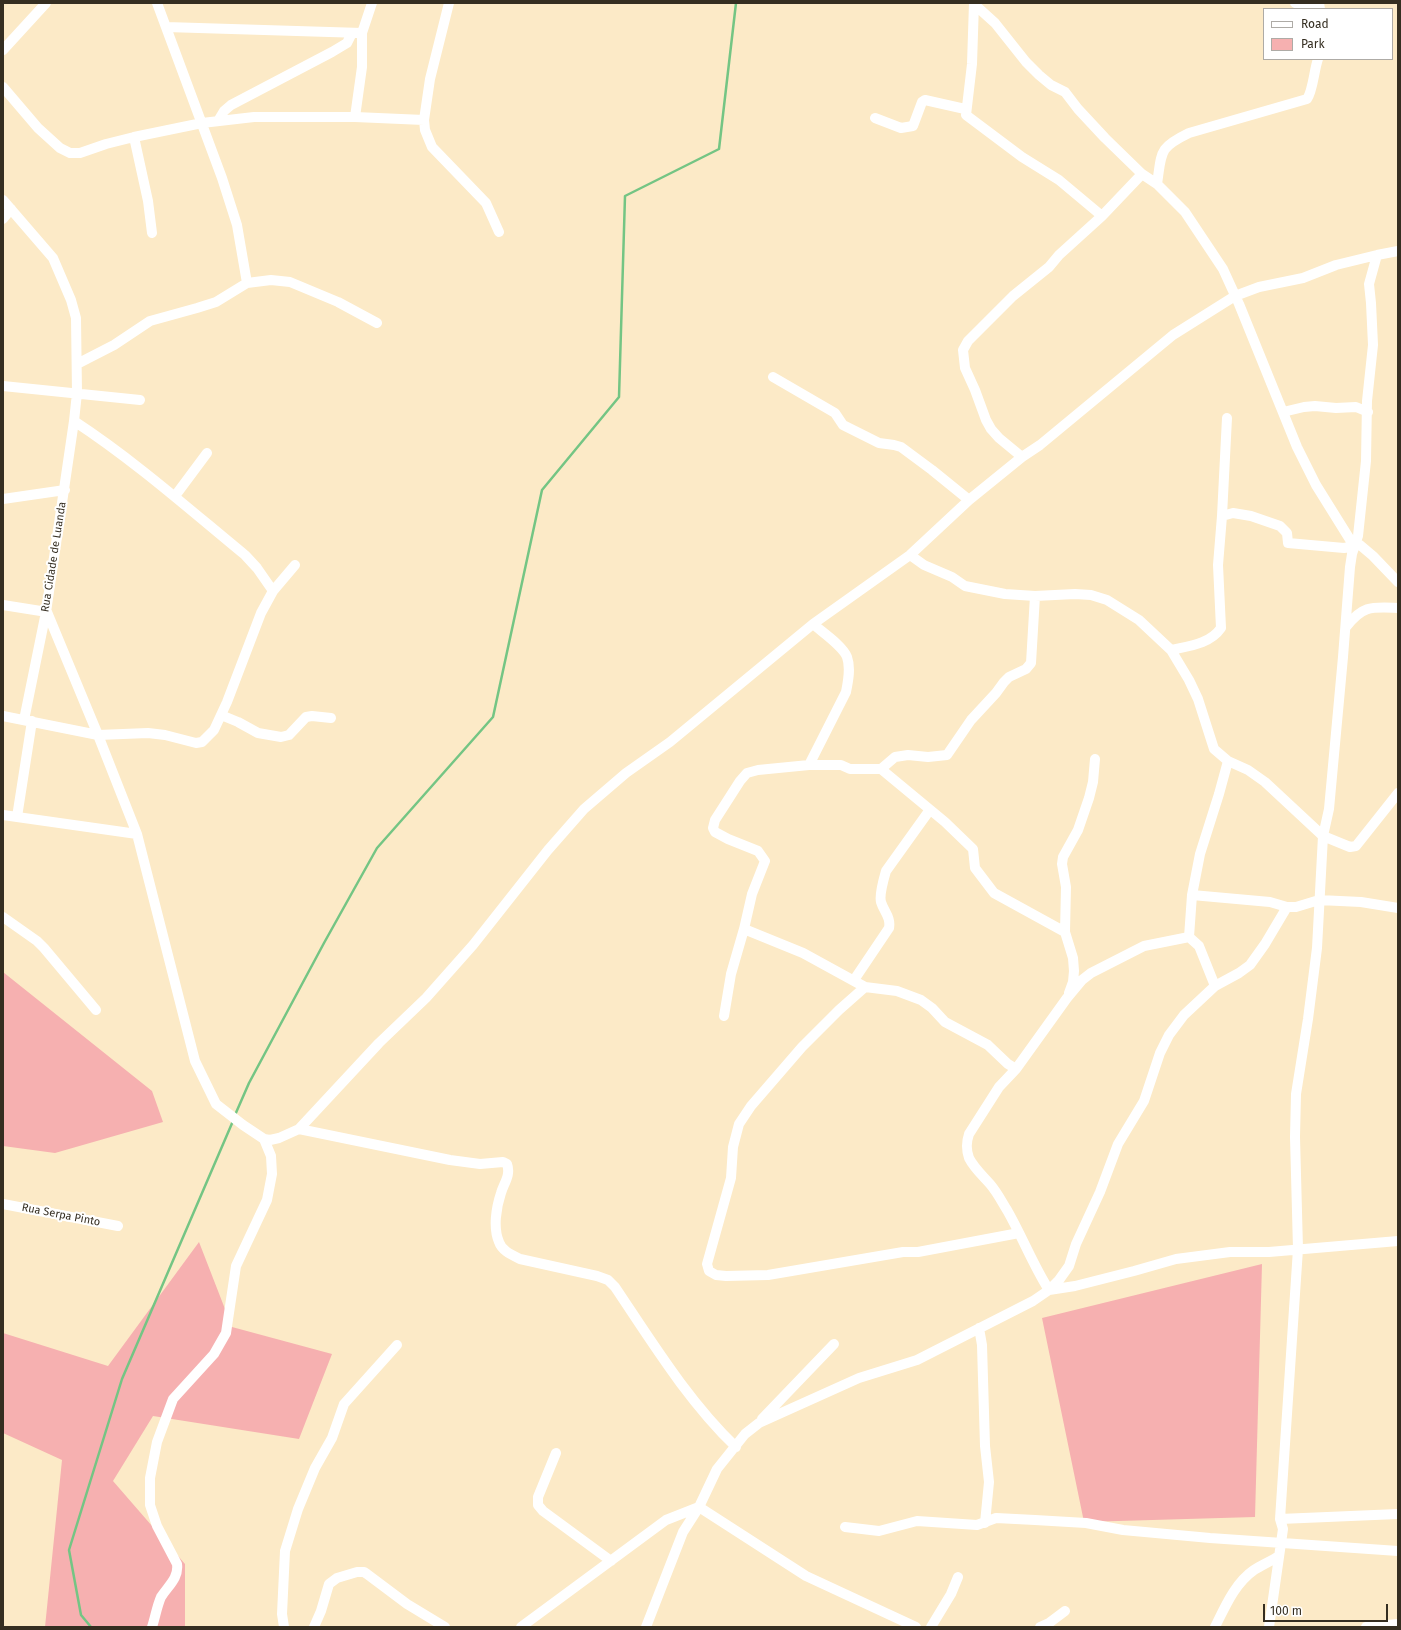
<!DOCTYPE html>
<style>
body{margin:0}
#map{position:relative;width:1401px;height:1630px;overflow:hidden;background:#fceac7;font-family:"Fira Sans",sans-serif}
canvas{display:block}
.frame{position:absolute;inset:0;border:4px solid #352e21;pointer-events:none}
.legend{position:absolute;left:1263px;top:8px;width:130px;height:52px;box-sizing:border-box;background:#fff;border:1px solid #aeaba6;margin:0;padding:5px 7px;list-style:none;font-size:12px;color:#352e21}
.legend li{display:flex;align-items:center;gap:8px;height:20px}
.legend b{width:20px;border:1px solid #aeaba6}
.scale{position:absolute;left:1263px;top:1604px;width:125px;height:18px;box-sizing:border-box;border:2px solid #352e21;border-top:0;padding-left:5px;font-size:12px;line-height:14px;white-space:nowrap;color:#352e21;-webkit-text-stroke:3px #fff;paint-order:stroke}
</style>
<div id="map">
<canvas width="1401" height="1630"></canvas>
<div class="frame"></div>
<ul class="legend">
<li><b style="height:5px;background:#fff"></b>Road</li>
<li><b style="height:11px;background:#f6b0b0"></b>Park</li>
</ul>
<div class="scale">100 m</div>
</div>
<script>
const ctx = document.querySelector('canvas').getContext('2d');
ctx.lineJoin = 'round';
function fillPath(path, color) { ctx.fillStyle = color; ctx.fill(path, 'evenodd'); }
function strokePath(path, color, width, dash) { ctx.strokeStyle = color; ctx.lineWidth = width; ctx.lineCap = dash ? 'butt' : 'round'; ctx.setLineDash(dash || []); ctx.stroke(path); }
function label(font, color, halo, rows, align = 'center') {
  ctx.font = font + ' "Fira Sans",sans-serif'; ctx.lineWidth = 4; ctx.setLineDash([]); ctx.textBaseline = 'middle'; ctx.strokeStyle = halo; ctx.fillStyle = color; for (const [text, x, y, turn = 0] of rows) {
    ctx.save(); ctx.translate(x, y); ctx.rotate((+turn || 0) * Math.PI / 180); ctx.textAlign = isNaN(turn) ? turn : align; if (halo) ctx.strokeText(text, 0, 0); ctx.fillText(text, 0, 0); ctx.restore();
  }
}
fillPath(new Path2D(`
 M3,972L152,1091L163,1122L55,1153L3,1146Z
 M199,1242L232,1327L332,1354L299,1439L153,1416L113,1481L185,1564V1627H45L62,1460L3,1433V1333L108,1366Z
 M1262,1264L1255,1517L1084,1522L1042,1318Z`), '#f6b0b0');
strokePath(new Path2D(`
 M235,1115L249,1083L324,943L377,848L493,717L542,490L619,397L625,196L719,149L736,3
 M91,1627L81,1615L69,1550L122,1379L233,1121`), '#74c584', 2.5);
strokePath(new Path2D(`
 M157,3L222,178L237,225L247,283
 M449,3L430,79L424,120L425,130L432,147L486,203L499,232
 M974,3L972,64L966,115L1022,157L1059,180L1102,216
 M1295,3L1306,5L1313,9
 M1319,3L1320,9
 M974,4L995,23L1026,62L1039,75L1051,85L1065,92L1078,109L1105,138L1142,174L1157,184L1185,212L1223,269L1239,304L1297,447L1316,485L1354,546
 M166,27L362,33
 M3,50L46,3
 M3,87L38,128L60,148L70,153H80L106,144L134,137L202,123L254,117H355L424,120
 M355,117L362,67V33L372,3
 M875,118L901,128L913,126L922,102L925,100L965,109
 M218,121L224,111L231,105L332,52L347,43L352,33
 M134,137L148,201L152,233
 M1157,184C1162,152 1158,148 1189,133L1307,99C1313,91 1314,70 1318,59
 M3,200L53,258L71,300L76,318L77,393L74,421L46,612L24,720
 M3,219L11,209
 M77,364L114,345L150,321L197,308L216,302L247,283L271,280L290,282L338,302L377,323
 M773,377L835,413L843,425L879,443L894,445L901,447L932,470L969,500
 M3,386L140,400
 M1283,412L1304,407L1315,406L1336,408L1356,407L1368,412
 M74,421C135,461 189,509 245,555L257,568L273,591
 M1022,457L999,438L991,429L986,420L975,390L965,368L963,350L968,341L1013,296L1049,267L1059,255L1102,216L1142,174
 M175,496L207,453
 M3,499L65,490
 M1222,516L1227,418
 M910,555L924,565L952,577L965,586L1005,594L1035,596L1075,594L1091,595L1107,600L1139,620L1171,650L1189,680L1198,699L1214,749L1228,761L1248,770L1265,782L1323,836L1350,847L1356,846L1398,793
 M3,605L47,612L98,735L137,834L195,1061L216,1104L243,1125L264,1139L270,1140L279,1138L299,1129L379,1043L426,998L473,945L548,850L584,809L626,773L670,742L813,624L910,555L969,500L1022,457L1040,445L1173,335L1235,296L1259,287L1303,278L1336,265L1377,255L1398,251
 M1346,627C1363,605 1372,607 1398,608
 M1171,650C1189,646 1210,644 1221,628L1218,565L1222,516L1233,513L1251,516L1280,526L1287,533L1288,543L1344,548L1360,545L1373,556L1398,582
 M221,715L238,722L258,733L281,737L289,735L306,717L312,716L331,718
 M3,716L98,735L148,733L165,735L196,743L202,742L214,730L227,702L261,613L273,591L295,565
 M809,765L846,692C848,682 851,668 847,657C843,646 822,632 813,624
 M881,769L895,757L908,755L928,757L947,755L971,720L996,693L1004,682L1009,677L1026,669L1031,663L1035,596
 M3,815L137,834
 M17,817L32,721
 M1192,895L1270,902L1287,907H1296L1319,900L1361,902L1398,908
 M3,917L37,941L44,948L96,1010
 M744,929L752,894L765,861L758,851L728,839L715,832L713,828L715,820L740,781L747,773L758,770L809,765H841L850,769H881L945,822L973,849L975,868L994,893L1065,932
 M1189,937L1144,946L1091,973L1082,980L1067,998L1016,1069L999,1087L969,1134C966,1143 966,1149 969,1158C974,1168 983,1176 990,1184C997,1192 1002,1202 1007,1210C1022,1236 1033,1265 1049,1290L1059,1280L1069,1266L1076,1244L1100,1192L1118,1144L1144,1101L1160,1053L1169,1035L1184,1015L1215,986L1239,973L1250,965L1265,944L1287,907
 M1189,937L1192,895L1200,854L1219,794L1228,761
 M1189,937L1199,946L1215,986
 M854,980L889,928C891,917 884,912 881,902C879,895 884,878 886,871L929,811
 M865,987L839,1010L802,1047L751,1106L739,1124L733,1147L731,1178L707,1264L709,1271L716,1275L726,1276L768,1275L903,1252H918L1019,1233
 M1069,993L1073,982L1074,971L1073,958L1065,932L1066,887L1062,864L1063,857L1078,830L1089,798L1093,782L1095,759
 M724,1016L731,974L744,929L803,953L865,987L897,991L921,1000L932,1008L945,1022L988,1045L1008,1064L1016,1069
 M299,1129L450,1160L480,1164L503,1162L507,1164C511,1175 504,1183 501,1193C496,1208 493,1228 499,1242C502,1251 512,1255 520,1259L597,1276L608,1280L615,1287C652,1342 688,1401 736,1447
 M3,1204L118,1226
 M979,1328L982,1345L985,1446L989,1482L985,1523
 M762,1419L834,1344
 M556,1453L538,1497V1505L543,1511L611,1561
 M1280,1519L1398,1514
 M845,1527L879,1531L917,1521L977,1525L996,1518L1035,1520L1086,1523L1123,1530L1210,1538L1398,1551
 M152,1627C155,1618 157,1606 161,1597C168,1586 179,1578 177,1564L157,1526L150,1505V1478L157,1442L173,1399L214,1354L226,1333L236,1266L267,1200L272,1174L271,1156L264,1139
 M284,1627L282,1614L285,1551L298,1509L315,1468L332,1438L344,1404L397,1345
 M314,1627L321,1611L329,1584L337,1578L357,1572H364L367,1574L407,1604L445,1627
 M521,1627L666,1520L699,1507L806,1576L916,1627
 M646,1627L683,1532L699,1507L717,1469L745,1434L759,1423L859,1378L917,1360L1033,1301L1049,1290L1075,1286L1134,1271L1176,1259L1230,1252H1269L1398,1241
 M931,1627L951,1594L958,1577
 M1040,1627L1049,1623L1065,1611
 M1215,1627C1225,1607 1235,1583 1254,1570C1262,1565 1271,1561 1279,1556
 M1269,1627L1283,1529L1280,1519L1298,1249L1295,1137L1296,1094L1308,1019L1317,948L1323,836L1329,809L1343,657L1350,567L1352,554L1358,536L1366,461L1367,401L1373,345L1371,303L1369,284L1377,255
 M1366,1627L1398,1624`), '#fff', 10);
label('11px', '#352e21', '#fff', [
 ["Rua Cidade de Luanda",54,557,-81],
 ["Rua Serpa Pinto",61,1215,11]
]);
</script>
